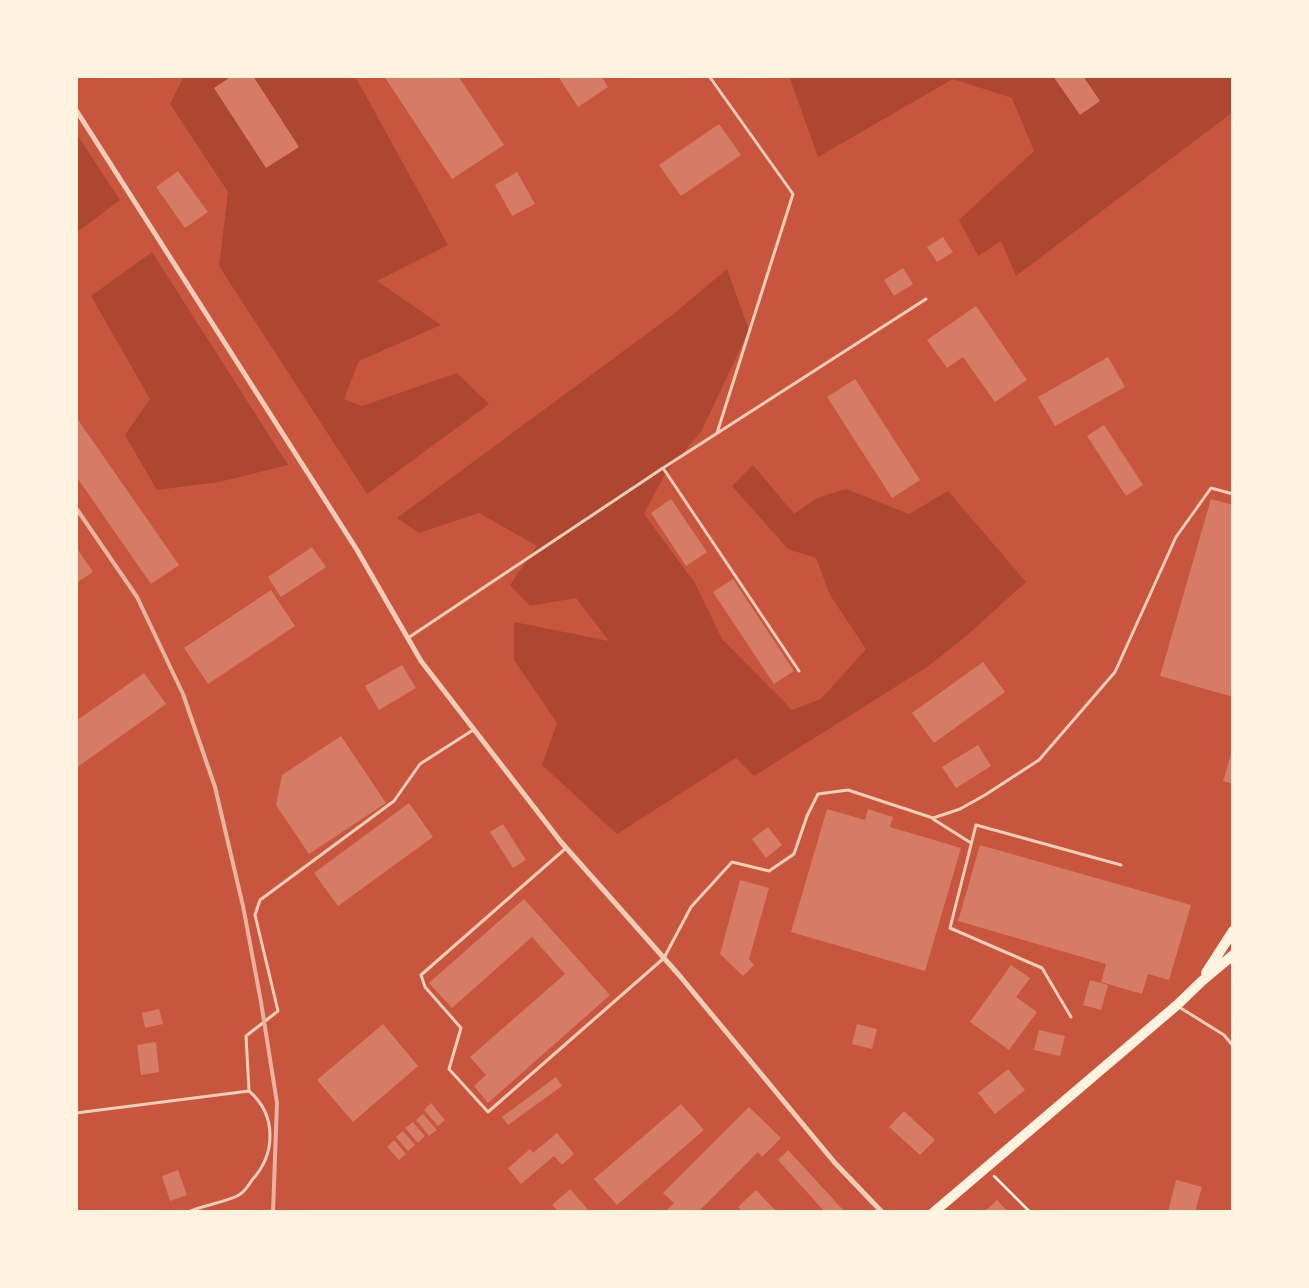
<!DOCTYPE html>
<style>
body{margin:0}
#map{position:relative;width:1309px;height:1288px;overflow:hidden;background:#c8553d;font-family:"Times New Roman",serif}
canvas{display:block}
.frame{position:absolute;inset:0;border:78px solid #fff3e0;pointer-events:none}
</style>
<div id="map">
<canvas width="1309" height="1288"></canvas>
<div class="frame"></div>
</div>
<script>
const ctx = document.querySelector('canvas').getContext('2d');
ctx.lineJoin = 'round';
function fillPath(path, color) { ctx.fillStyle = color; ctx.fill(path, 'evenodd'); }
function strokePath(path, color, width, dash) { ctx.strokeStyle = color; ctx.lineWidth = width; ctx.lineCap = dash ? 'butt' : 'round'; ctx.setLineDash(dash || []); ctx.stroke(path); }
fillPath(new Path2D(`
 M184,76H355L448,245L377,281L441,325L359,361L344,399L362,406L457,373L489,404L367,494L219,266L228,192L170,104Z
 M789,76H1233V112L1016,276L1001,241L978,256L959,220L1034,151L1012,98L953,79L818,157Z
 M76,133L120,200L76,233Z
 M152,252L288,465L219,482L157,490L125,435L150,399L91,296Z
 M727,269L749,330L701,432L666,472L644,514L695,583L722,639L792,710L821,699L866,649L830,595L816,558L788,549L732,486L753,465L794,514L817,498L846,489L909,514L948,491L1026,582L965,637L927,667L754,776L736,758L617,834L542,765L557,723L514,660V622L609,641L576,598L530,606L510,585L537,546L479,513L419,533L397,518L671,316Z`), '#ae4732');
fillPath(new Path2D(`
 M232,76H253L299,147L266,168L214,88Z
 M384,76H458L504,145L452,179Z
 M558,76H601L608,87L578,107Z
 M1053,76H1083L1100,101L1080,115Z
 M719,124L741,155L681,196L659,165Z
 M178,171L208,212L185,228L156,187Z
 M517,172L535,204L512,216L495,185Z
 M943,237L953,252L937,262L927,247Z
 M903,268L913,284L894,296L884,280Z
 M976,306L1027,380L995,402L963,357L947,368L927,340Z
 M1108,357L1125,387L1055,426L1038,397Z
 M855,379L920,480L892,498L827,397Z
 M76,417L179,565L151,584L76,476Z
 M1104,425L1143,485L1126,496L1087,436Z
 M671,499L707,552L686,566L651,513Z
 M1211,499L1233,505V697L1160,676Z
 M76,547L93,572L76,583Z
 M312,547L326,567L281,597L268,577Z
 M733,579L794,671L774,684L713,592Z
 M271,590L295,626L208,684L184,648Z
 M983,662L1005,692L934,743L912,713Z
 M402,665L416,688L379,710L365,686Z
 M144,673L166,704L76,768V721Z
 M341,736L386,803L309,854L276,805L282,775Z
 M978,745L991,766L956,788L942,767Z
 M1232,751L1233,752V784L1223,781Z
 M409,803L433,837L338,906L314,873Z
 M827,809L865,820L868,809L893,817L890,827L961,848L925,971L791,932Z
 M503,824L526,860L513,868L490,832Z
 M768,827L782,845L766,858L752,839Z
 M980,845L1191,905L1169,980L1148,974L1142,994L1101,982L1106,964L958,921Z
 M740,880L769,888L749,959L754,965L743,976L720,954Z
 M524,899L610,995L488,1103L474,1086L486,1075L470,1057L565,974L532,937L452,1008L429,983Z
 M1011,965L1030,978L1016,997L1037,1012L1009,1050L970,1022Z
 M1090,980L1108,985L1101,1010L1083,1005Z
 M159,1009L163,1024L145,1028L142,1013Z
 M383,1024L418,1066L353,1122L317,1080Z
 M857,1024L877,1029L872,1049L852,1044Z
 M1039,1030L1065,1036L1060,1056L1034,1050Z
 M156,1042L159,1072L141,1075L137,1045Z
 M1008,1069L1025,1090L995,1114L978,1093Z
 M556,1077L562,1086L508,1125L502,1117Z
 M431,1103L445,1120L438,1126L424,1110Z
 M681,1104L704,1130L617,1205L594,1179Z
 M749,1107L781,1138L762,1157L758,1152L698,1212H665L674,1203L663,1193Z
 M904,1111L935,1140L920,1155L889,1127Z
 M423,1114L437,1130L429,1136L416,1120Z
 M413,1122L425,1136L418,1143L405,1128Z
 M403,1131L415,1145L408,1151L396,1137Z
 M557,1133L574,1154L562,1165L554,1156L521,1184L508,1168L530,1149L533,1153Z
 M394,1140L406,1154L399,1160L387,1147Z
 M788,1150L845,1212H825L778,1160Z
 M178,1170L187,1195L170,1201L162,1176Z
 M1176,1180L1202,1187L1195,1212H1168Z
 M570,1189L590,1212H559L552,1205Z
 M756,1190L777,1212H743L738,1207Z
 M997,1200L1008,1212H984Z`), '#d67c66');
strokePath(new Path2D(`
 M994,1176L1030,1212`), '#fff3e0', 2.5);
strokePath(new Path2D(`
 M709,76L793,194L717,433
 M663,468L926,299
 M408,638L663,468L799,671
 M933,819L971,843
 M566,848L421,975L425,987L461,1028L449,1069L488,1112L664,958L691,907L732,862L769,871L794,854L807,816L818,794L848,790L933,818L960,809L985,795L1039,760L1115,672L1176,537L1211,488L1233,494
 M1179,1007L1224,1035L1233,1046
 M1071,1017L1042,968L950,928L976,825L1121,865
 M249,1091L246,1036L278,1011L255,915L260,900L394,801L420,764L473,730
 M76,1113L249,1091C277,1115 276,1154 252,1180C249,1185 244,1192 239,1195C227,1202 203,1205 188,1212`), '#f1ccb7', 3);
strokePath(new Path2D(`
 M76,110L357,550L421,661L561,842L679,975L835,1163L882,1212`), '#f1ccb7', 5);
strokePath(new Path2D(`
 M1206,973L1233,931
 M934,1212L1177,1005L1202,981L1233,955`), '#fff3e0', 10);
strokePath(new Path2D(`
 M76,508L137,597L183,694L215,787L243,906L261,1002L277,1103L273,1212`), '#e9b49f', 4);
</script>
